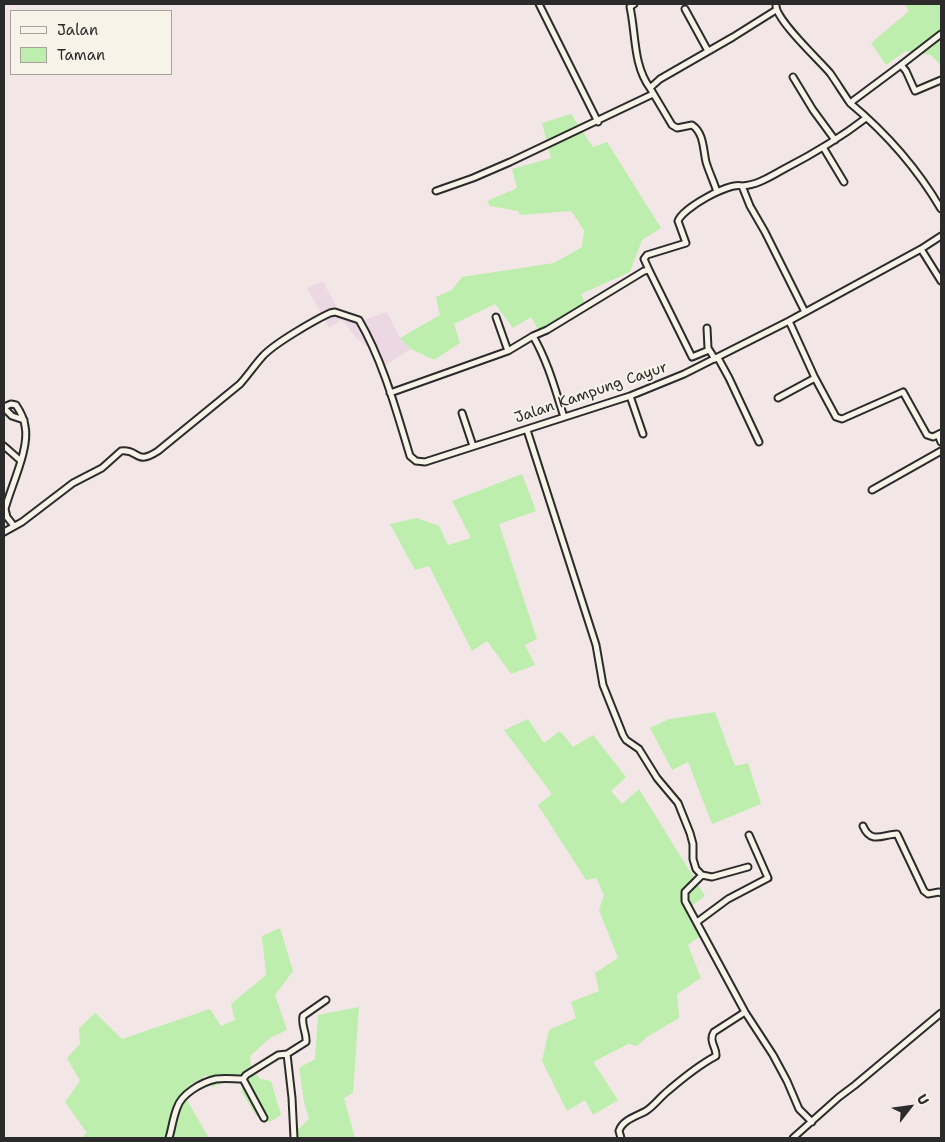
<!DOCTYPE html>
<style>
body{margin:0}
#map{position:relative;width:945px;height:1142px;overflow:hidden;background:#f2e7e6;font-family:"Shantell Sans",sans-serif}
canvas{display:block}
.frame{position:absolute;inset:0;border:5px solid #2b2b2b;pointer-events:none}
.legend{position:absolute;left:10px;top:10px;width:162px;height:65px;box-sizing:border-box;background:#f7f3e8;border:1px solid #a5a39c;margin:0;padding:6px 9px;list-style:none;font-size:15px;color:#2b2b2b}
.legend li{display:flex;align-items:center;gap:10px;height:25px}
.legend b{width:25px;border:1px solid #a5a39c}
.north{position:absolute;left:885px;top:1082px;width:50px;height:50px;-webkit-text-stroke:4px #f7f3e8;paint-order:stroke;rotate:60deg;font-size:14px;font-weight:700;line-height:20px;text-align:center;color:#2b2b2b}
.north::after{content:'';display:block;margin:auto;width:18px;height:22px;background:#2b2b2b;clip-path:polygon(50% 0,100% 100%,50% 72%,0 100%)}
</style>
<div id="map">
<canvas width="945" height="1142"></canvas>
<div class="frame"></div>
<ul class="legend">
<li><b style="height:6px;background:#f7f3e8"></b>Jalan</li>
<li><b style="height:14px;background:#bdeead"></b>Taman</li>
</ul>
<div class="north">U</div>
</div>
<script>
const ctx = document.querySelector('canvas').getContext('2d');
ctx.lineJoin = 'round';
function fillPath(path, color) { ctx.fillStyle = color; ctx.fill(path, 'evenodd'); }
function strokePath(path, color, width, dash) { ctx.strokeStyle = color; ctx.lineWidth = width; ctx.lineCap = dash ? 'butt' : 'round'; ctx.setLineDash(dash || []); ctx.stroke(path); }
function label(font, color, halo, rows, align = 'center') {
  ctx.font = font + ' "Shantell Sans",sans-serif'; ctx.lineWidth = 4; ctx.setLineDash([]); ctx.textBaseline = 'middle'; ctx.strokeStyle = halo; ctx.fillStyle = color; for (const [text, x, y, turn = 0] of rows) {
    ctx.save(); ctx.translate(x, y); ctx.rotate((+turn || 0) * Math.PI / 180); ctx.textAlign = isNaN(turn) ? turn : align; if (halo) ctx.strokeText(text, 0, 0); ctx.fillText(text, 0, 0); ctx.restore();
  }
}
fillPath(new Path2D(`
 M323,281L339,312L363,320L387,312L400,338L411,349L381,368L371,349L357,339L342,320L329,328L307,288Z`), '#ecd8e3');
fillPath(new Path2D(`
 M904,4H941V66L931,55L906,51L886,65L871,43L909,11Z
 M571,114L593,147L607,142L661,228L642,240L630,272L581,294L588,309L553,324L540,333L531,317L513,328L495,304L454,324L460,343L434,360L411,349L400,338L440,315L436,297L452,290L462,277L554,263L582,247L584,230L571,211L520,215L518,211L490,206L487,201L517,188L512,169L551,158L542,123Z
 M522,474L536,511L499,524L537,639L525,645L535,665L511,674L487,641L472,651L429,566L415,570L390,524L417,518L439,526L448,545L471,538L452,501Z
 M715,712L735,766L748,763L761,804L712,824L688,762L672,770L650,728L669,719Z
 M528,719L544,743L560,731L573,747L593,735L626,777L611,791L622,804L639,789L705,896L689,908L700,936L688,945L701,978L677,994L679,1018L647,1037L637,1046L628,1044L593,1062L618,1100L593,1115L585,1100L567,1111L542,1061L549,1030L576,1018L571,1002L599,991L595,973L618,958L599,910L604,895L596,878L586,880L538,805L552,794L504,730Z
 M280,928L293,971L275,995L287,1030L270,1038L250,1056L251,1067L260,1079L271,1081L281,1115L270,1122L256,1116L242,1092V1075H223V1083L212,1087L207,1075L191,1084L195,1092L187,1100L209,1138H81L87,1133L65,1102L80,1081L67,1058L80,1044L79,1028L95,1013L122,1039L210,1009L221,1026L235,1020L231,1004L266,975L262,936Z
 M359,1007L353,1093L344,1098L355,1138H298L296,1131L309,1119L304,1102L299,1068L315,1059L318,1015Z`), '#bdeead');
const street = new Path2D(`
 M539,4L598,122
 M634,4L630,7C636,34 633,65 650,88
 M776,6C777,21 819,60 830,73C837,83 843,93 850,103
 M685,9L708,51
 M901,65L941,34
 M793,77L813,110L835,140
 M941,80L915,91L906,71L901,65L850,103C886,133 917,168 941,209
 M823,147L844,182
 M436,191L473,178L510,162L653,94
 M717,192C714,182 709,172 706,162C703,149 704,133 692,125L677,128L672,125L650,88L660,79L733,37L776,10
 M921,249L941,281
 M649,270L692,357L709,350
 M805,312L765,232L750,206L742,186C758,185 771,176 784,169C813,154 840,138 866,118
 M496,317L508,351L533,336C548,362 555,389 564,417
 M789,321L815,378L836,417L842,419L903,392L927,435L933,437L941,433
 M707,328L708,348L715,359
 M533,336L547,330L644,271L649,270L644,259L647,255L686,243L678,221C683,208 729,182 742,186
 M718,358L729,378L759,442
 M390,393L508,351
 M630,396L643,434
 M778,398L815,378
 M4,407L11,404L16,405C20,411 24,418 25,426C30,448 11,486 5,509L7,517L14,526
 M4,408L12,416L24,420
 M462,413L473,446
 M527,430L596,645L603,685L623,735L626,740L639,749L657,778L678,803L690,833L693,844V859L696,869L702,875L712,877L748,867
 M938,435L941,442
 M4,446L21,461
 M872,490L941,451
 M4,532L22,522L73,483L102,468L121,451C140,449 135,466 158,451L240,384C248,375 254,366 262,357C273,344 315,320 330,313L335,312L359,320C383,361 396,410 410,456L416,461L425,462L630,396L684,374L789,321L921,249L941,236
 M863,826C871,845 884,834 897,834L924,891L928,894L939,892L941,893
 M702,875L685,892V901L745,1012L773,1055L787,1081L799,1109L812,1122
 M697,922L728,899L768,878L749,835
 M264,1118L243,1079L246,1075L278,1055L287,1054
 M169,1138C172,1128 173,1118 177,1108C181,1094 202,1082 216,1079C225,1078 234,1079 243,1079
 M294,1138L292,1098L287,1054L306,1042C307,1033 301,1026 303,1016L326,1000
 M621,1138L619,1131C622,1120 637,1116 646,1111C655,1105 660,1097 669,1090C683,1078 699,1065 716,1056C717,1048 708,1041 714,1032L745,1012
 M793,1138L839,1097L855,1085L941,1013`);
strokePath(street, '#2b2b2b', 9);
strokePath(street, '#f7f3e8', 5);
label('15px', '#2b2b2b', '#f7f3e8', [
 ["Jalan Kampung Cayur",591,393,-19]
]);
</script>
